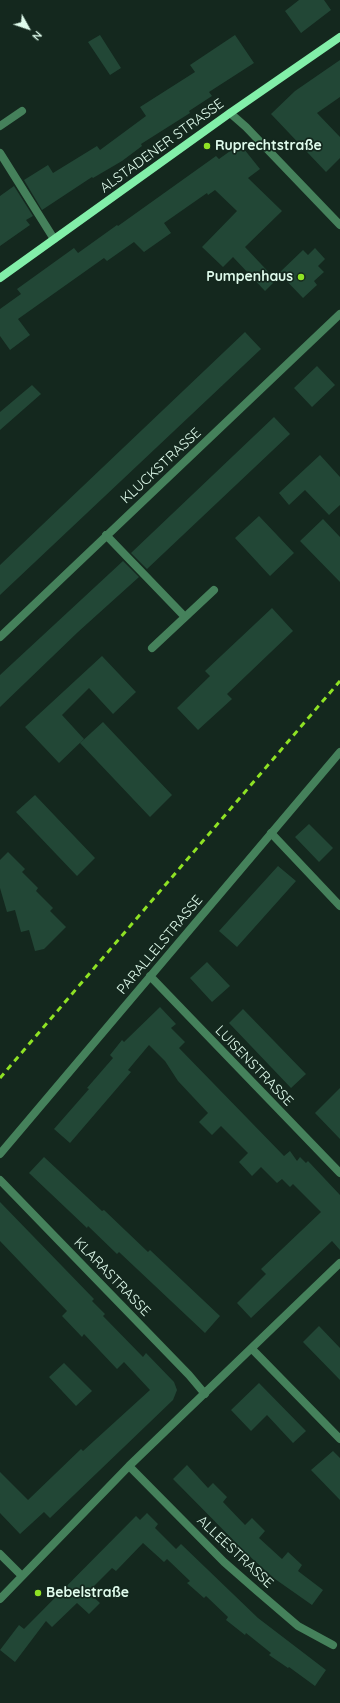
<!DOCTYPE html>
<meta charset="utf-8">
<style>
body{margin:0}
#map{position:relative;width:340px;height:1703px;overflow:hidden;background:#14281e;font-family:Quicksand,sans-serif}
canvas{display:block}
.north{position:absolute;left:8px;top:8px;width:40px;height:40px;-webkit-text-stroke:3px #14281e;paint-order:stroke;rotate:130deg;font-size:11px;font-weight:700;line-height:16px;text-align:center;color:#dffbec}
.north::after{content:'';display:block;margin:auto;width:14px;height:18px;background:#dffbec;clip-path:polygon(50% 0,100% 100%,50% 72%,0 100%)}
</style>
<div id="map">
<canvas width="340" height="1703"></canvas>
<div class="north">N</div>
</div>
<script>
const ctx = document.querySelector('canvas').getContext('2d');
ctx.lineJoin = 'round';
function fillPath(path, color) { ctx.fillStyle = color; ctx.fill(path, 'evenodd'); }
function strokePath(path, color, width, dash) { ctx.strokeStyle = color; ctx.lineWidth = width; ctx.lineCap = dash ? 'butt' : 'round'; ctx.setLineDash(dash || []); ctx.stroke(path); }
function label(font, color, halo, rows, align = 'center') {
  ctx.font = font + ' Quicksand,sans-serif'; ctx.lineWidth = 3.5; ctx.setLineDash([]); ctx.textBaseline = 'middle'; ctx.strokeStyle = halo; ctx.fillStyle = color; for (const [text, x, y, turn = 0] of rows) {
    ctx.save(); ctx.translate(x, y); ctx.rotate((+turn || 0) * Math.PI / 180); ctx.textAlign = isNaN(turn) ? turn : align; if (halo) ctx.strokeText(text, 0, 0); ctx.fillText(text, 0, 0); ctx.restore();
  }
}
fillPath(new Path2D(`
 M299,0H324L331,10L301,33L285,11Z
 M100,35L121,68L110,75L88,42Z
 M235,35L254,63L209,92L212,96L189,111L190,113L141,144L142,146L122,161L93,178L92,177L42,210L24,180L48,165L53,173L97,146L100,150L146,116L140,107L195,72L190,65Z
 M340,60V97L317,113L340,137V158L326,172L271,114L295,91Z
 M240,144L260,169L248,178L282,211L245,247L276,280L265,291L233,257L223,267L202,247L237,211L215,190L208,195L207,193L164,223L171,233L144,252L134,242L107,261L104,258L18,319L30,335L10,350L0,336V309L21,294L17,289L74,248L78,253L117,225L118,226L216,156L219,159Z
 M14,186L33,216L26,220L30,225L0,246V196Z
 M315,248L325,259L318,266L324,272L314,281L317,285L303,298L279,273L303,250L308,255Z
 M245,332L261,349L0,595V565Z
 M317,366L335,385L312,407L294,388Z
 M32,385L41,394L0,430V412Z
 M274,417L290,434L147,569L131,553Z
 M320,455L340,477V505L329,515L305,490L289,505L279,493Z
 M259,516L294,553L270,576L235,538Z
 M323,519L340,537V582L300,541Z
 M123,561L139,577L78,632L0,707V675Z
 M272,608L293,631L227,694L232,699L198,730L177,708L210,676L205,671Z
 M102,656L136,692L113,714L89,688L62,715L84,739L59,763L25,727Z
 M103,722L172,795L150,817L80,743Z
 M35,795L95,858L77,876L16,812Z
 M309,824L333,848L319,862L295,837Z
 M8,852L25,869L22,872L38,888L36,891L53,908L50,911L66,927L44,949L35,951L29,930L21,932L15,910L7,912L0,888V860Z
 M278,866L296,881L237,947L219,931Z
 M207,962L230,986L212,1002L190,978Z
 M160,1007L176,1024L171,1028L185,1042L179,1048L284,1156L290,1151L297,1161L300,1157L306,1163L308,1161L340,1195V1250L332,1241L251,1318L237,1303L266,1274L261,1269L321,1212L293,1184L290,1187L282,1179L277,1183L261,1167L252,1176L239,1162L248,1153L221,1126L212,1135L199,1122L208,1113L178,1081L165,1061L149,1045L128,1070L131,1072L70,1143L54,1129L89,1089L87,1088L113,1058L110,1055L122,1040L124,1042Z
 M243,1009L306,1074L291,1088L229,1023Z
 M340,1088V1139L315,1113Z
 M44,1157L102,1211L104,1210L148,1252L150,1250L220,1316L205,1333L119,1252L117,1254L88,1226L87,1228L29,1173Z
 M0,1202L94,1299L92,1301L105,1314L103,1316L143,1357L146,1353L174,1382L177,1390L173,1400L50,1518L44,1512L20,1534L0,1513V1472L28,1500L81,1449L83,1451L150,1390L124,1362L117,1369L84,1334L82,1337L62,1316L67,1311L0,1241Z
 M319,1326L340,1348V1380L303,1342Z
 M64,1363L92,1391L76,1406L49,1377Z
 M259,1383L306,1431L293,1443L267,1415L251,1431L231,1410Z
 M333,1451L340,1458V1500L311,1470Z
 M187,1465L208,1488L213,1483L227,1497L223,1502L245,1525L252,1518L265,1531L259,1538L282,1559L288,1552L302,1565L298,1571L323,1590L312,1605L275,1579L247,1554L173,1479Z
 M147,1513L158,1524L155,1528L176,1549L181,1544L258,1618L326,1670L315,1686L289,1667L288,1668L269,1655L271,1653L246,1633L245,1635L226,1620L228,1617L206,1596L204,1598L187,1583L190,1581L167,1559L164,1562L143,1543L116,1571L112,1568L88,1592L100,1603L89,1614L77,1603L52,1627L46,1621L15,1662L0,1650L19,1625L24,1629L136,1516L140,1520Z`), '#224736');
strokePath(new Path2D(`
 M0,126L22,111
 M0,153L54,239
 M271,833L340,906`), '#45815b', 8);
strokePath(new Path2D(`
 M230,113L246,127L340,225
 M106,535L185,617
 M0,637L340,314
 M152,648L214,590
 M150,976L340,1173
 M0,1154L340,752
 M0,1180L189,1375L205,1394
 M252,1349L340,1439
 M129,1466L224,1562L256,1590L298,1626L333,1645
 M0,1554L22,1576
 M0,1599L129,1466L340,1263`), '#45815b', 8);
strokePath(new Path2D(`
 M0,278L230,113L340,37`), '#82efa9', 8);
strokePath(new Path2D(`
 M0,1078L340,681`), '#8fe224', 3, [6, 5]);
for (const [x, y, r, color] of [
 [207,146,4,"#8fe224"],
 [301,277,4,"#8fe224"],
 [38,1593,4,"#8fe224"]
]) { const dot = new Path2D(); dot.arc(x, y, r, 0, 2 * Math.PI); ctx.fillStyle = color; ctx.fill(dot); strokePath(dot, '#14281e', 1.5); }
label('14px', '#dffbec', '#14281e', [
 ["ALSTADENER STRASSE",162,146,-36],
 ["KLUCKSTRASSE",161,466,-43],
 ["PARALLELSTRASSE",160,945,-50],
 ["LUISENSTRASSE",254,1066,46],
 ["KLARASTRASSE",112,1277,46],
 ["ALLEESTRASSE",235,1552,43]
]);
label('bold 14px', '#dffbec', '#14281e', [
 ["Ruprechtstraße",215,146],
 ["Pumpenhaus",293,277,"right"],
 ["Bebelstraße",46,1593]
], 'left');
</script>
